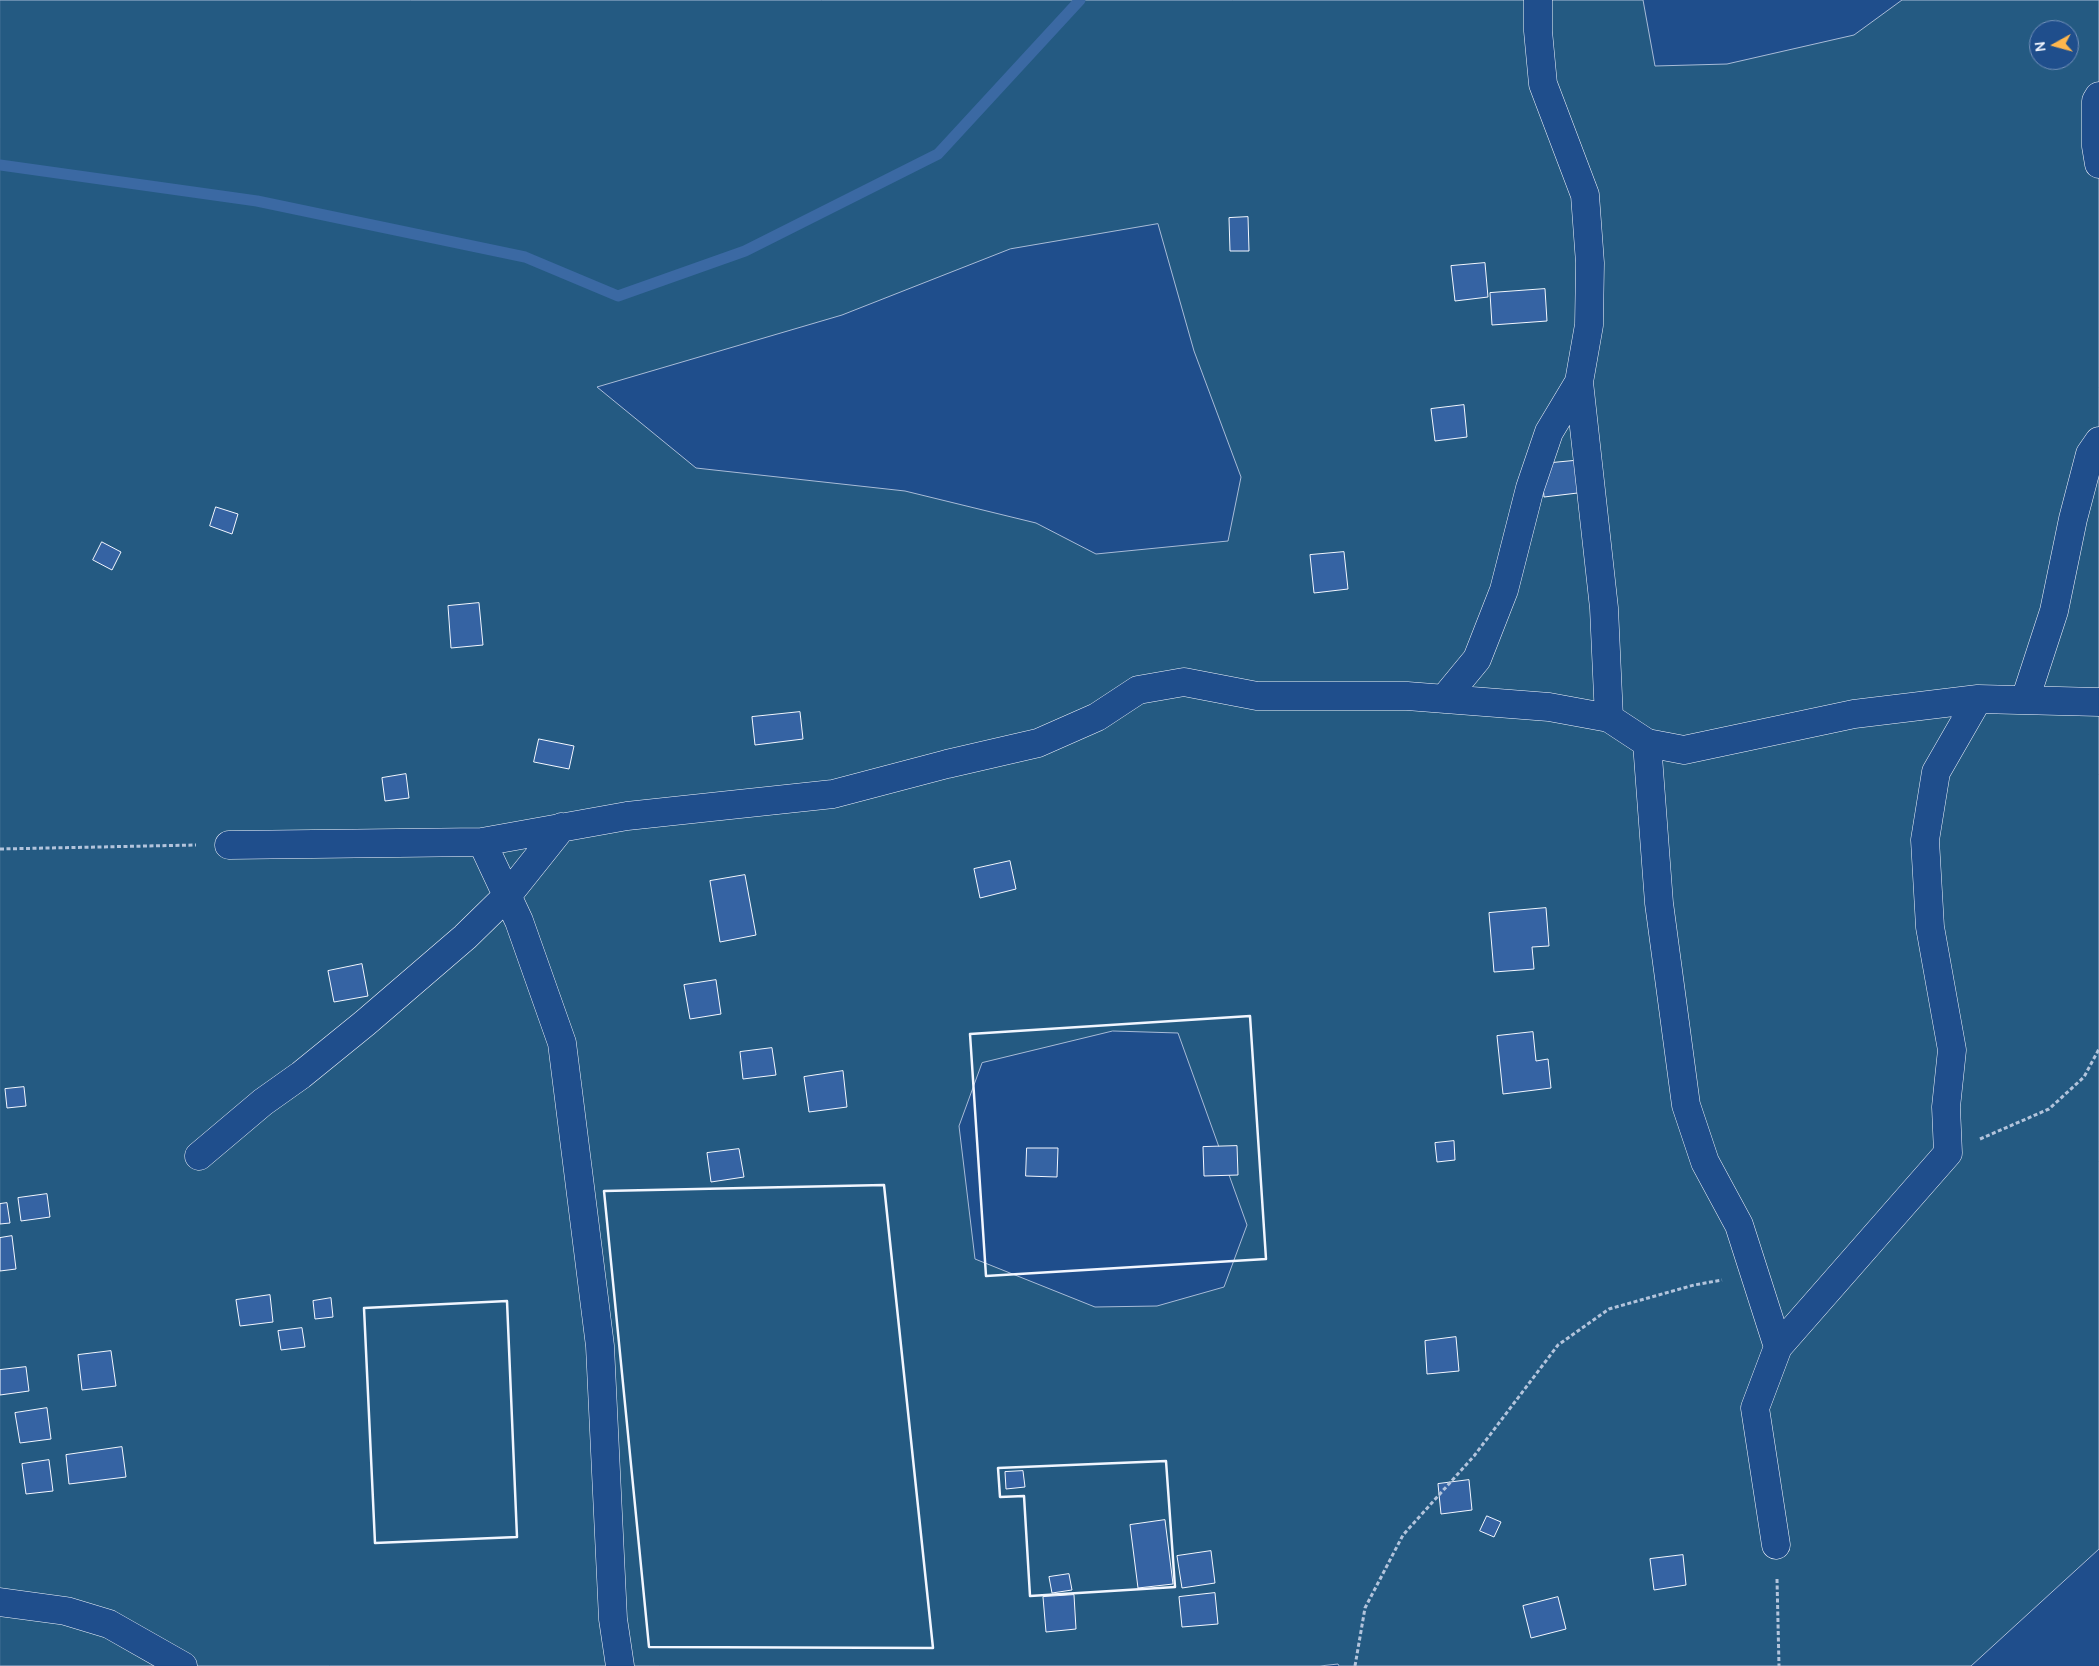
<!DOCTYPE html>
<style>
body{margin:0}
#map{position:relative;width:2099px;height:1666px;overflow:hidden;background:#1f4e8c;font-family:Manrope,sans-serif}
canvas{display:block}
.north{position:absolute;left:2029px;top:20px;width:50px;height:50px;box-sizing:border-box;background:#1f4e8c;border:1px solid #7391ba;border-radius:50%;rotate:263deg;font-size:14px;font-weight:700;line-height:20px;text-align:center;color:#f2f6ff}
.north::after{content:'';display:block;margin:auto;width:18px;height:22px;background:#ffb74d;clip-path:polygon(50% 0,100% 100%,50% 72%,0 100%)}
</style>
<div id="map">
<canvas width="2099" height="1666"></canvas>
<div class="north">N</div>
</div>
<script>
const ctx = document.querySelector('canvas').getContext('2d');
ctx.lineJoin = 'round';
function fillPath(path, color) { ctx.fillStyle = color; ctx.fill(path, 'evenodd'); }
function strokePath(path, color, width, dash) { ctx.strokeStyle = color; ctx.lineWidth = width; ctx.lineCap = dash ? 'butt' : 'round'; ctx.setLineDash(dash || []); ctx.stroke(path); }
const green = new Path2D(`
 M0,0H1643L1655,66L1727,64L1854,35L1902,0H2099V1549L1971,1666H1339L1338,1664L1320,1666H0ZM2039,30H2069V60H2039ZM1158,224L1194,351L1241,477L1228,541L1096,554L1036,523L905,491L696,468L597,387L842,315L1010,249ZM1113,1031L1178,1033L1247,1225L1224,1287L1157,1306L1095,1307L975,1259L959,1126L982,1063Z`);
fillPath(green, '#245a82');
strokePath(green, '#a8bbd7', 1);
strokePath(new Path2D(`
 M0,165L257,201L525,257L618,296L745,251L938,154L1080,0`), '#3b69a3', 11);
const building = new Path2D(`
 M1248,217L1249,251H1230L1229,218Z
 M1485,263L1488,297L1455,301L1451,266Z
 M1545,289L1547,321L1492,325L1490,293Z
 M1464,405L1467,437L1435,441L1431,409Z
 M1583,460L1586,492L1544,497L1541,464Z
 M216,507L238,514L232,534L210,526Z
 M102,542L121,552L112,570L93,560Z
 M1344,552L1348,589L1314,593L1310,555Z
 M479,603L483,645L451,648L448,606Z
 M800,712L803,739L755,745L752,717Z
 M539,739L574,746L569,769L534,762Z
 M406,774L409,798L385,801L382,778Z
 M1010,861L1016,889L980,898L974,869Z
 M745,875L756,935L720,942L710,881Z
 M1546,908L1549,946L1532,947L1534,969L1494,972L1489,913Z
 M362,964L368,996L334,1002L328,971Z
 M716,980L721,1014L690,1019L684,985Z
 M1533,1032L1536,1061L1548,1059L1551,1088L1503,1094L1497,1036Z
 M772,1048L776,1075L743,1079L740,1052Z
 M843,1071L847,1107L809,1112L804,1077Z
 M24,1087L26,1106L7,1108L5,1089Z
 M1454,1141L1455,1160L1437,1162L1435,1143Z
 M1237,1146L1238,1175L1204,1176L1203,1147Z
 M1027,1148H1058L1057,1177L1026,1176Z
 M739,1149L744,1177L711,1182L707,1153Z
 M47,1194L50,1217L21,1221L18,1198Z
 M7,1203L10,1223L0,1224V1204Z
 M12,1236L16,1269L0,1271V1238Z
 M270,1295L273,1322L240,1326L236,1300Z
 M331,1298L333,1317L315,1319L313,1301Z
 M302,1328L305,1347L281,1350L278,1331Z
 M1456,1337L1459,1371L1427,1374L1425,1341Z
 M111,1351L116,1386L82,1390L78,1355Z
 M26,1367L29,1391L0,1395V1370Z
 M47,1408L51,1439L20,1443L15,1413Z
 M122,1447L126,1477L69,1484L66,1455Z
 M49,1460L53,1491L26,1494L22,1464Z
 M1023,1471L1025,1487L1006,1489L1005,1472Z
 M1469,1480L1472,1510L1441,1514L1438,1484Z
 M1487,1516L1501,1522L1494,1537L1480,1531Z
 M1165,1520L1173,1584L1138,1588L1130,1525Z
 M1211,1551L1215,1583L1182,1588L1177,1556Z
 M1683,1555L1686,1585L1654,1590L1650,1559Z
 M1069,1574L1072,1590L1052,1593L1049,1577Z
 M1215,1593L1218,1624L1182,1627L1179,1597Z
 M1074,1595L1076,1629L1046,1632L1043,1597Z
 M1558,1597L1566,1629L1531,1638L1523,1606Z`);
fillPath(building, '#3563a3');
strokePath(building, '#f2f6ff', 1);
const street = new Path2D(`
 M2099,96L2096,101V146L2099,164
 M1579,382L1604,608L1609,718
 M1444,699L1477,659L1504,590L1530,488L1549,432L1579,382L1589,325L1590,263L1585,195L1543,84L1538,31V0
 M2025,700L2054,611L2073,519L2090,454L2099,441
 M1647,743L1659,903L1686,1105L1705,1162L1739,1225L1778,1347
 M482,842L519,921L562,1043L600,1346L613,1619L620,1666
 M229,845L482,842L627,816L833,794L947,764L1038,743L1097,717L1138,690L1184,682L1257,696H1407L1549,707L1609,718L1647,743L1684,750L1854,714L1978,699L2099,702
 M199,1156L263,1102L301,1075L365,1023L465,937L507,896L562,827
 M1776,1545L1755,1408L1778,1347L1948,1153L1946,1107L1952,1050L1930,927L1925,840L1936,772L1978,699
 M0,1602L66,1611L109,1624L183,1666`);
strokePath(street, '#f2f6ff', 29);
strokePath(new Path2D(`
 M0,849L196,845
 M1980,1139L2049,1109L2084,1077L2099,1049
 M1777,1579L1779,1666
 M1355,1666L1365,1608L1403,1535L1474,1456L1558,1345L1609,1309L1694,1285L1722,1280`), '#b3c4dc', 3, [4, 2.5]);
strokePath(street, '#1f4e8c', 28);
strokePath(new Path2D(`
 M1250,1016L1266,1259L986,1276L970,1034Z
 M884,1185L933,1648L649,1647L604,1191Z
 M507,1301L517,1537L375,1543L364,1308Z
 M1166,1461L1175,1587L1030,1596L1024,1496L1000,1497L998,1468Z`), '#f2f6ff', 2.5);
</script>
